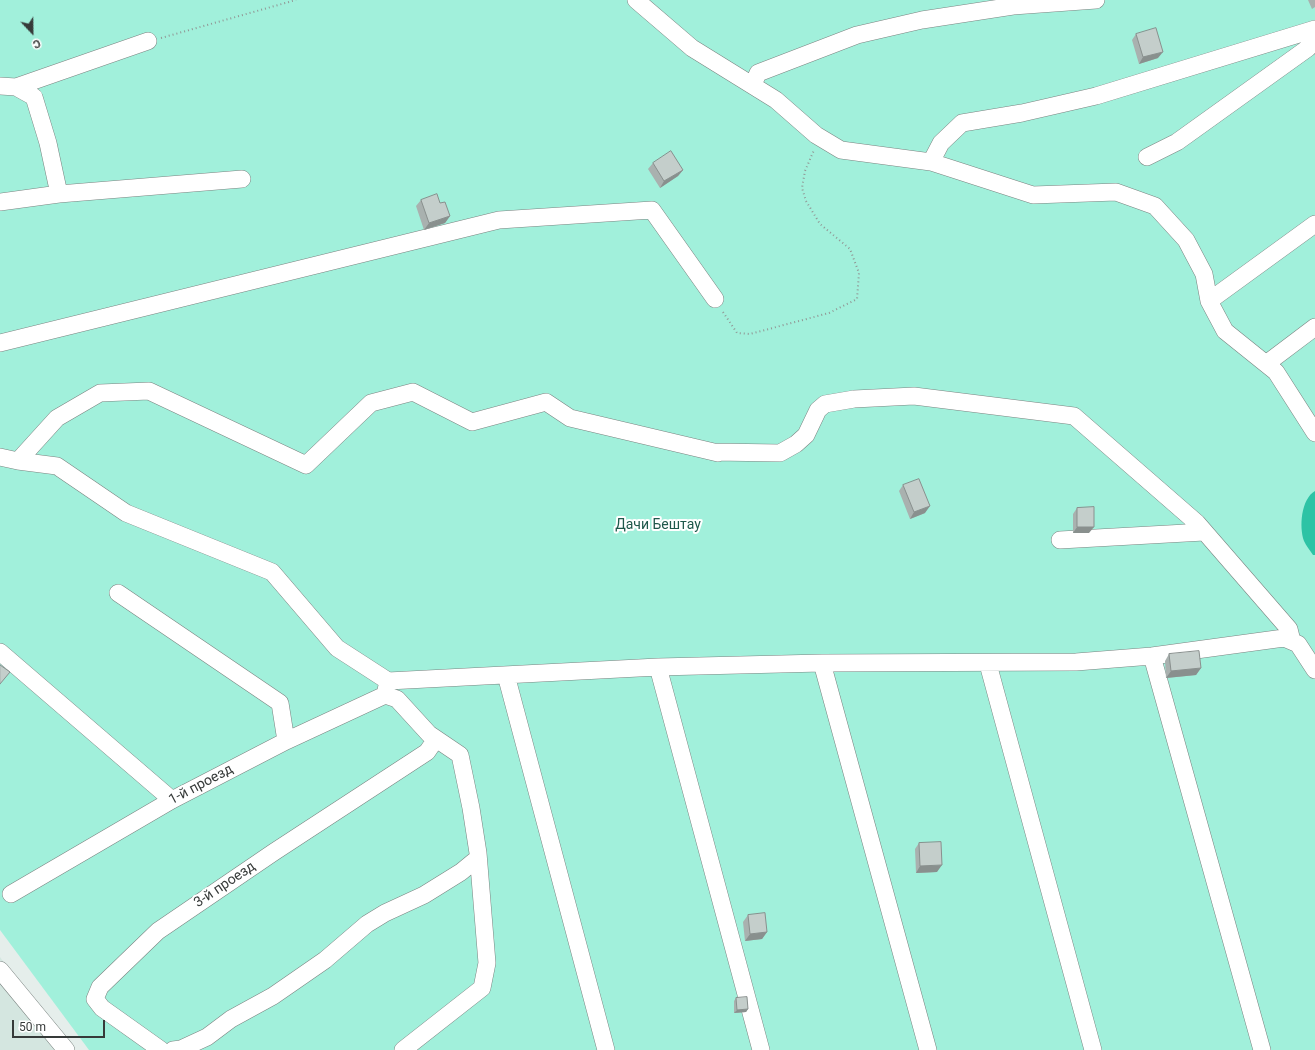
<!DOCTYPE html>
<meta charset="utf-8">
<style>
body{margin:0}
#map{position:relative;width:1315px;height:1050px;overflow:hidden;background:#e5eeeb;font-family:Roboto,sans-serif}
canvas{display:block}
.north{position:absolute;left:12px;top:12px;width:40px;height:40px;-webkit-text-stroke:3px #fff;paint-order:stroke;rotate:158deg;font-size:11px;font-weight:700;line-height:16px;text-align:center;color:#363a39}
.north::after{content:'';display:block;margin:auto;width:14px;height:18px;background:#363a39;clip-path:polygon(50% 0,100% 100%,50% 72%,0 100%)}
.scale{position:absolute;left:12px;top:1020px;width:93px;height:18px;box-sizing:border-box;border:2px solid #363a39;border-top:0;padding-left:5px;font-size:12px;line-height:14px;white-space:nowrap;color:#363a39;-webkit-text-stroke:3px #fff;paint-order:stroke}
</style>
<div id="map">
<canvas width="1315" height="1050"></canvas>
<div class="north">С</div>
<div class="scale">50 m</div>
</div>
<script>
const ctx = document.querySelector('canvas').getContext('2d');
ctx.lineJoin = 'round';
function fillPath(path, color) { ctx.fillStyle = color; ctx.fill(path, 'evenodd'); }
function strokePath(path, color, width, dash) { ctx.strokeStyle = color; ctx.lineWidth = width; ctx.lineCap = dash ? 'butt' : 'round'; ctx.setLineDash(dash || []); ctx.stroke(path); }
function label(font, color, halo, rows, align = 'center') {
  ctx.font = font + ' Roboto,sans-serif'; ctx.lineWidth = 4; ctx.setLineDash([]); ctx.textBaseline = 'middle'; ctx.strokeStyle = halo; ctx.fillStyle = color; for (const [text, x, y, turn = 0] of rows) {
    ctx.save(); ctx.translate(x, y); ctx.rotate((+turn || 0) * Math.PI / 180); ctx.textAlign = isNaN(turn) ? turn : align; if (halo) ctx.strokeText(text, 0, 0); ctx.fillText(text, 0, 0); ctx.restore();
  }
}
fillPath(new Path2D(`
 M0,957L65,1050H0Z`), '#d4e6e0');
fillPath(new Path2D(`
 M0,0H1315V1050H89L0,930Z`), '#a1f0db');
fillPath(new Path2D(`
 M1315,491V555H1313C1310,550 1306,546 1304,541C1299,527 1301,499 1315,491Z`), '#2dc3a5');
const minor = new Path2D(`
 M636,0L692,48L776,100L816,135L841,150L931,162L1033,195L1116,192L1155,206L1186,240L1204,274L1209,301L1225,331L1276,372L1315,433
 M753,85L758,73L857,35L922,20L1013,6L1096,0
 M0,86L16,87L34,97L48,143L59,194
 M16,87L148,41
 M1147,157L1177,142L1308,48L1315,40
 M931,162L941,143L962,123L1022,113L1096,96L1315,29
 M0,202L59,194L242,179
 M1209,301L1315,224
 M0,343L499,220L652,210L715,299
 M1266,364L1315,327
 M714,452L780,453L796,444L806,435L818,410L825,404L854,399L914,396L1074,416L1197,523L1289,629L1292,641
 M0,457L18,461L57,466L126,513L272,572L337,648L388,681L658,667L822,663L1076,662L1152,656L1284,638L1298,644L1315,670
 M18,461L57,418L100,393L149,391L306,465L371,403L413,392L472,422L546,402L570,418L718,453
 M1060,540L1204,532
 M118,593L280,703L286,741
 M0,652L172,800
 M1152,656L1262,1050
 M822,663L928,1050
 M988,664L1093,1050
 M658,667L761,1050
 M506,675L606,1050
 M385,695L397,699L429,734L460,755L471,808L478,853L487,963L482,988L403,1050
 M11,894L172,800L286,741L385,695L388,681
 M0,970L66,1050
 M161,1050L102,1008L95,999L100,987L158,931L274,852L427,752L436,739
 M173,1050L181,1049L207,1037L231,1019L273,996L325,960L367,924L385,913L424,895L461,872L478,858`);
strokePath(minor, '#7b8481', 18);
strokePath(new Path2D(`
 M161,38L296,0
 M723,312L737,333L750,334L829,313L857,299L859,273L850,249L820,224L806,201L802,188L805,171L814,150`), '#919795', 2, [1, 3]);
strokePath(minor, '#fff', 17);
fillPath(new Path2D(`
 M1308,0H1315V7L1312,9Z
 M1136,34L1158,58L1139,64L1132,40Z
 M653,163L683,170L678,176L660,188L648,169Z
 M421,200L440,203L450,216L445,223L424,230L416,206Z
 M903,485L925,513L910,519L899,491Z
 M1077,508L1089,533H1073V514Z
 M1169,654L1201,668L1196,675L1166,678L1165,661Z
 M919,843L937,872L916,873L915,849Z
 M748,915L767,932L762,939L745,941L743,922Z
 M736,998L748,1009L746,1012L734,1013V1001Z`), '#a9b1af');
fillPath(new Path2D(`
 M1163,52L1158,58L1139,64L1143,57Z
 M683,170L678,176L660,188L664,181Z
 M450,216L445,223L424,230L429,223Z
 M930,506L925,513L910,519L914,512Z
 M1077,527H1094L1089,533H1073Z
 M1201,668L1196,675L1166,678L1171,671Z
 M942,865L937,872L916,873L920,866Z
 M767,932L762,939L745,941L750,934Z
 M748,1009L746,1012L734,1013L737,1010Z`), '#89908e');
const building = new Path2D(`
 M1156,28L1163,52L1143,57L1136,34Z
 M671,151L683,170L664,181L653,163Z
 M437,194L440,203L445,202L450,216L429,223L421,200Z
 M919,479L930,506L914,512L903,485Z
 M1094,507V527H1077V508Z
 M1199,651L1201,668L1171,671L1169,654Z
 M0,665L10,672L0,684Z
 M941,842L942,865L920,866L919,843Z
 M765,913L767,932L750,934L748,915Z
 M747,997L748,1009L737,1010L736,998Z`);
fillPath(building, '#c4cecb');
strokePath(building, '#89908e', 1);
label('14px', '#1f584b', '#fff', [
 ["Дачи Бештау",658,525]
]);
label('14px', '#363a39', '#fff', [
 ["1-й проезд",201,785,-28],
 ["3-й проезд",225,885,-34]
]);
</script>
